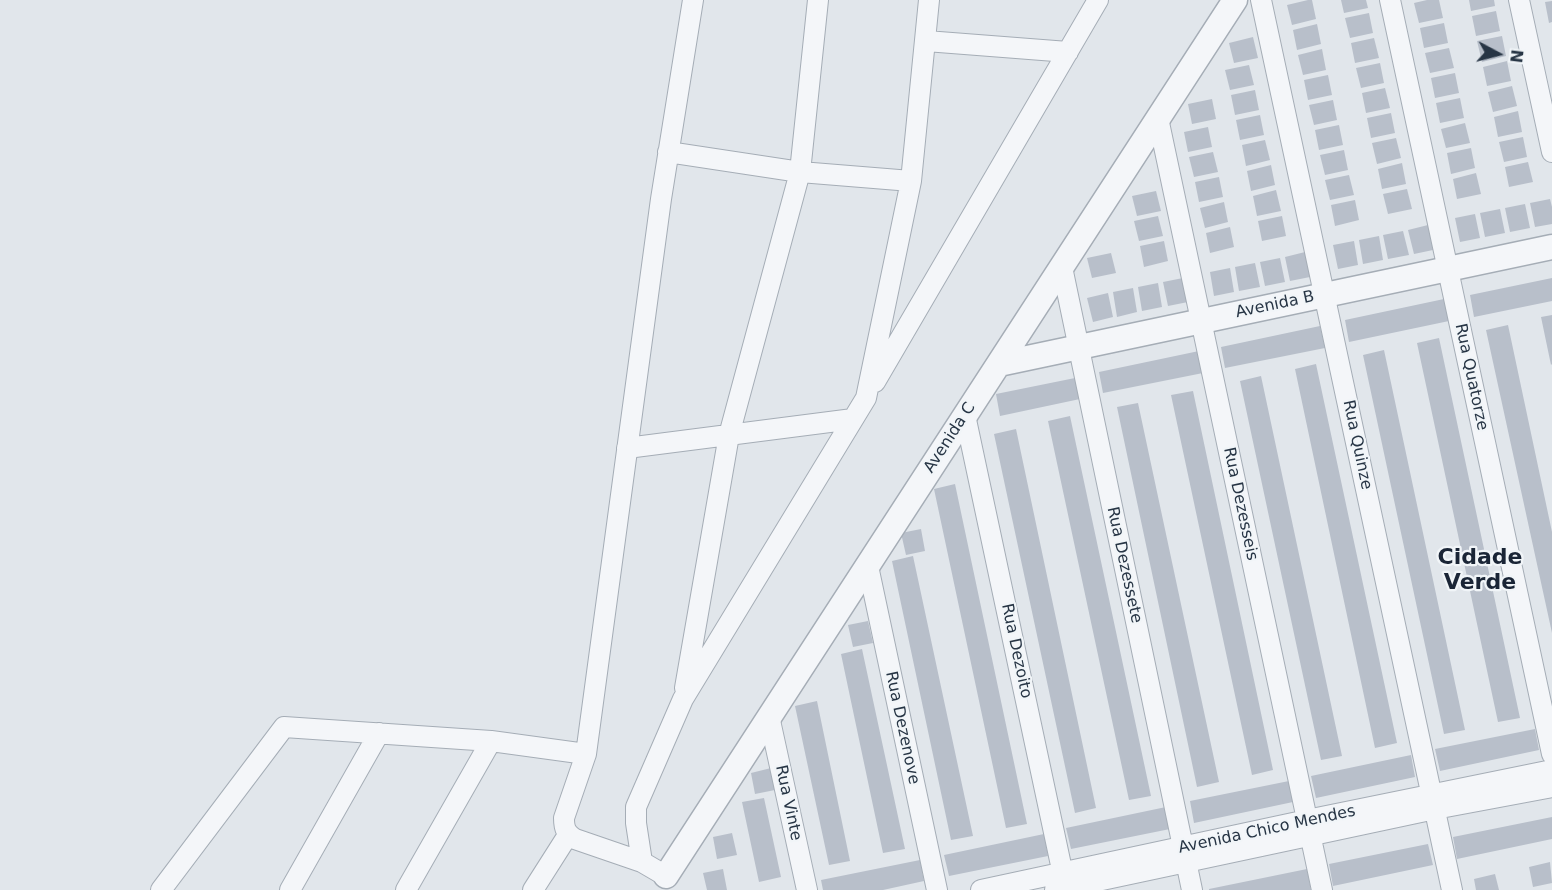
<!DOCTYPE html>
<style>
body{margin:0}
#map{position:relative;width:1552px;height:890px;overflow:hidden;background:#e1e6eb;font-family:"DejaVu Sans",sans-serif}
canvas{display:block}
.north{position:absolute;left:1468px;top:24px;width:60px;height:60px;-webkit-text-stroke:4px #f1f5f8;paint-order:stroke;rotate:97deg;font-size:16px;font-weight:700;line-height:24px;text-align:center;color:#273545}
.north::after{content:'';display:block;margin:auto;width:21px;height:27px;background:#273545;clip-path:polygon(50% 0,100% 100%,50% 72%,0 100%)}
</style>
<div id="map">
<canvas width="1552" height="890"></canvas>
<div class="north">N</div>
</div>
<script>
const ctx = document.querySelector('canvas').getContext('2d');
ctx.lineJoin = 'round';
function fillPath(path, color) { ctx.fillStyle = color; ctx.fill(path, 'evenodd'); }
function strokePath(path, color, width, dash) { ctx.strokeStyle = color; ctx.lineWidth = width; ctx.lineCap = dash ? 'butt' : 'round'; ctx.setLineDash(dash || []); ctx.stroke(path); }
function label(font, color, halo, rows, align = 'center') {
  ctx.font = font + ' "DejaVu Sans",sans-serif'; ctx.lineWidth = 4.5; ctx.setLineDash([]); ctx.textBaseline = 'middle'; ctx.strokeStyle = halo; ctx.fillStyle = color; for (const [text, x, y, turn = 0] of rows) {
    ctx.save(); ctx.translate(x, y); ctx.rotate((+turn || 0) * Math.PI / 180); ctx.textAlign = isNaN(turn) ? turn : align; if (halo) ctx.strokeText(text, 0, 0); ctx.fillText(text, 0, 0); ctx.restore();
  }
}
fillPath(new Path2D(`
 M1308,0H1312L1316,19L1292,25L1287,5Z
 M1341,0H1366L1368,8L1344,13Z
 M1427,0H1439L1443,18L1419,23L1414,3Z
 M1469,0H1494L1495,6L1471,11Z
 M1552,1V22L1549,23L1545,2Z
 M1496,11L1500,31L1476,36L1472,16Z
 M1369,13L1373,33L1350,38L1345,18Z
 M1444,23L1448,43L1424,48L1420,28Z
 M1317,24L1321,44L1297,50L1293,30Z
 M1502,36L1506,56L1482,62L1477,41Z
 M1253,37L1258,58L1234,63L1229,43Z
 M1374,38L1379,58L1355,63L1351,43Z
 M1449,48L1454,68L1430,73L1425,53Z
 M1322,49L1326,70L1303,75L1298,55Z
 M1507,61L1511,81L1487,86L1483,67Z
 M1380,63L1384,83L1361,88L1356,68Z
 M1249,65L1254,85L1230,90L1225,70Z
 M1455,73L1459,93L1435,98L1431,78Z
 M1328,75L1332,95L1308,100L1304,80Z
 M1512,86L1517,106L1493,112L1488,92Z
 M1385,88L1390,108L1366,113L1362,93Z
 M1255,90L1259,110L1235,115L1231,95Z
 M1460,98L1464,118L1440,123L1436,103Z
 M1212,99L1216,119L1192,124L1188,104Z
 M1333,100L1337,120L1314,125L1309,105Z
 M1518,111L1522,132L1498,137L1494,117Z
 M1391,113L1395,133L1371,138L1367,118Z
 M1260,115L1264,135L1240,140L1236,120Z
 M1465,123L1470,143L1446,148L1441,129Z
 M1339,125L1343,145L1319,150L1315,130Z
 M1208,127L1212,147L1188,152L1184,132Z
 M1523,137L1527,157L1504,162L1499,142Z
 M1396,138L1401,158L1377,164L1372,143Z
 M1265,140L1270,160L1246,166L1242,145Z
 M1471,148L1475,168L1451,174L1447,153Z
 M1344,150L1348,170L1325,175L1320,155Z
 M1213,152L1218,172L1194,177L1189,157Z
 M1528,162L1533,182L1509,187L1505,167Z
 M1402,163L1406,184L1382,189L1378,169Z
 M1271,165L1275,185L1251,191L1247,171Z
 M1476,173L1481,194L1457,199L1453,179Z
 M1349,175L1354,195L1330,200L1325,180Z
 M1219,177L1223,197L1199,202L1195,182Z
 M1407,189L1412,209L1388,214L1383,194Z
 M1276,190L1281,211L1257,216L1253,196Z
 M1156,191L1161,211L1137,216L1132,196Z
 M1550,199L1552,207V224L1535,227L1530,203Z
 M1355,200L1359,220L1335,226L1331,205Z
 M1224,202L1228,222L1205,228L1200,208Z
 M1525,204L1530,228L1510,232L1505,208Z
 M1500,209L1505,233L1485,237L1480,213Z
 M1475,214L1480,238L1460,242L1455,218Z
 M1158,216L1163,236L1139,241L1134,221Z
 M1282,216L1286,236L1262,241L1258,221Z
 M1428,225L1433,250L1414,254L1408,230Z
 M1230,227L1234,247L1210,253L1206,233Z
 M1403,231L1409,255L1388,259L1383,235Z
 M1379,236L1383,260L1363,264L1359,240Z
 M1164,241L1168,261L1144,267L1140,246Z
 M1354,241L1358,265L1338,269L1333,245Z
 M1305,252L1310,277L1290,281L1285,257Z
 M1111,253L1116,273L1092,278L1087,258Z
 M1280,258L1285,282L1265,286L1260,262Z
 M1255,263L1260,287L1239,291L1235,267Z
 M1230,268L1234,292L1214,296L1210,272Z
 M1183,278L1188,302L1168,306L1163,282Z
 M1552,278V301L1474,317L1470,295Z
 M1158,283L1162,307L1142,311L1138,287Z
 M1133,288L1137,312L1117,317L1113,292Z
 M1108,293L1113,317L1093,322L1087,298Z
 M1444,299L1449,321L1349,342L1345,320Z
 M1552,315V364L1551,365L1541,317Z
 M1508,325L1552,532V633L1486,330Z
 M1320,326L1325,348L1225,368L1221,347Z
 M1439,338L1520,718L1498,722L1417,343Z
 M1384,350L1465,730L1444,734L1363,355Z
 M1199,351L1203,373L1103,393L1099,372Z
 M1316,364L1397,743L1375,748L1295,369Z
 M1261,376L1342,756L1321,760L1240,381Z
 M1075,378L1080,399L1000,416L996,394Z
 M1193,391L1273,770L1252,775L1171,395Z
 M1138,403L1219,782L1197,787L1117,407Z
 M1070,416L1151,796L1129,800L1048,421Z
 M1016,429L1096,808L1075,813L994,434Z
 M955,484L1027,824L1006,828L934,489Z
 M921,529L925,551L906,555L901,533Z
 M913,556L973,836L951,840L892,561Z
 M868,621L873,643L853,647L848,625Z
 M862,649L905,849L883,853L841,654Z
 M817,701L850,861L829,865L795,706Z
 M1535,729L1539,750L1440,771L1435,749Z
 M1411,755L1415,777L1316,798L1311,776Z
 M771,768L775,790L755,794L751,773Z
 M1289,781L1293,802L1194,823L1190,801Z
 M764,798L781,877L759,882L742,802Z
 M1166,807L1170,829L1071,849L1066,828Z
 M1552,817V839L1457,859L1453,837Z
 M732,833L737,855L717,859L713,837Z
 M1044,834L1048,856L949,876L944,855Z
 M1428,844L1433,865L1333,886L1329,864Z
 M920,860L924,881L883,890H823L821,880Z
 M1550,862L1552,883L1533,887L1529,867Z
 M723,869L727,890H707L703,873Z
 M1307,869L1311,890H1209V889Z
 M1495,874L1499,890H1476L1474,879Z`), '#b8bfca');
const minor = new Path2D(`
 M1261,0L1452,890
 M1390,0L1552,754
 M1519,0L1552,152
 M926,41L1068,52
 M1158,118L1322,890
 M668,152L800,172L911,181
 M1062,267L1192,890
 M875,382L1098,0
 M965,415L1065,884
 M627,448L853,419
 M868,566L937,890
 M685,688L729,435L800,172L818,0
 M769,716L807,890
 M642,862L575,839C566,833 564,829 564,818L586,754L661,199L693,0
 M666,876L642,862L636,823V807L683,699L866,398L911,181L929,0
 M161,890L284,727L491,741L586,754
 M290,890L379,733
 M406,890L491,741
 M533,890L568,835
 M981,890L1307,820L1552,770
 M1055,890L1435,809L1552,787`);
const tertiary = new Path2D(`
 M999,364L1552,247
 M666,876L1235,0`);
strokePath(minor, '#a5adb6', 22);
strokePath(tertiary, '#a5adb6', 27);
strokePath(minor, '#f4f6f9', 20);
strokePath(tertiary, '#f4f6f9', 24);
label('16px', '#273545', '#f1f5f8', [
 ["Avenida B",1275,305,-12],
 ["Rua Quatorze",1471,377,78],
 ["Avenida C",950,438,-57],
 ["Rua Quinze",1357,445,78],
 ["Rua Dezesseis",1240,504,78],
 ["Rua Dezessete",1124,565,78],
 ["Rua Dezoito",1016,651,78],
 ["Rua Dezenove",902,728,78],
 ["Rua Vinte",788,803,78],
 ["Avenida Chico Mendes",1267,830,-12]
]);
label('bold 22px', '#1a2536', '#f1f5f8', [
 ["Cidade",1480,558],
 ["Verde",1480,583]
]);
</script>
